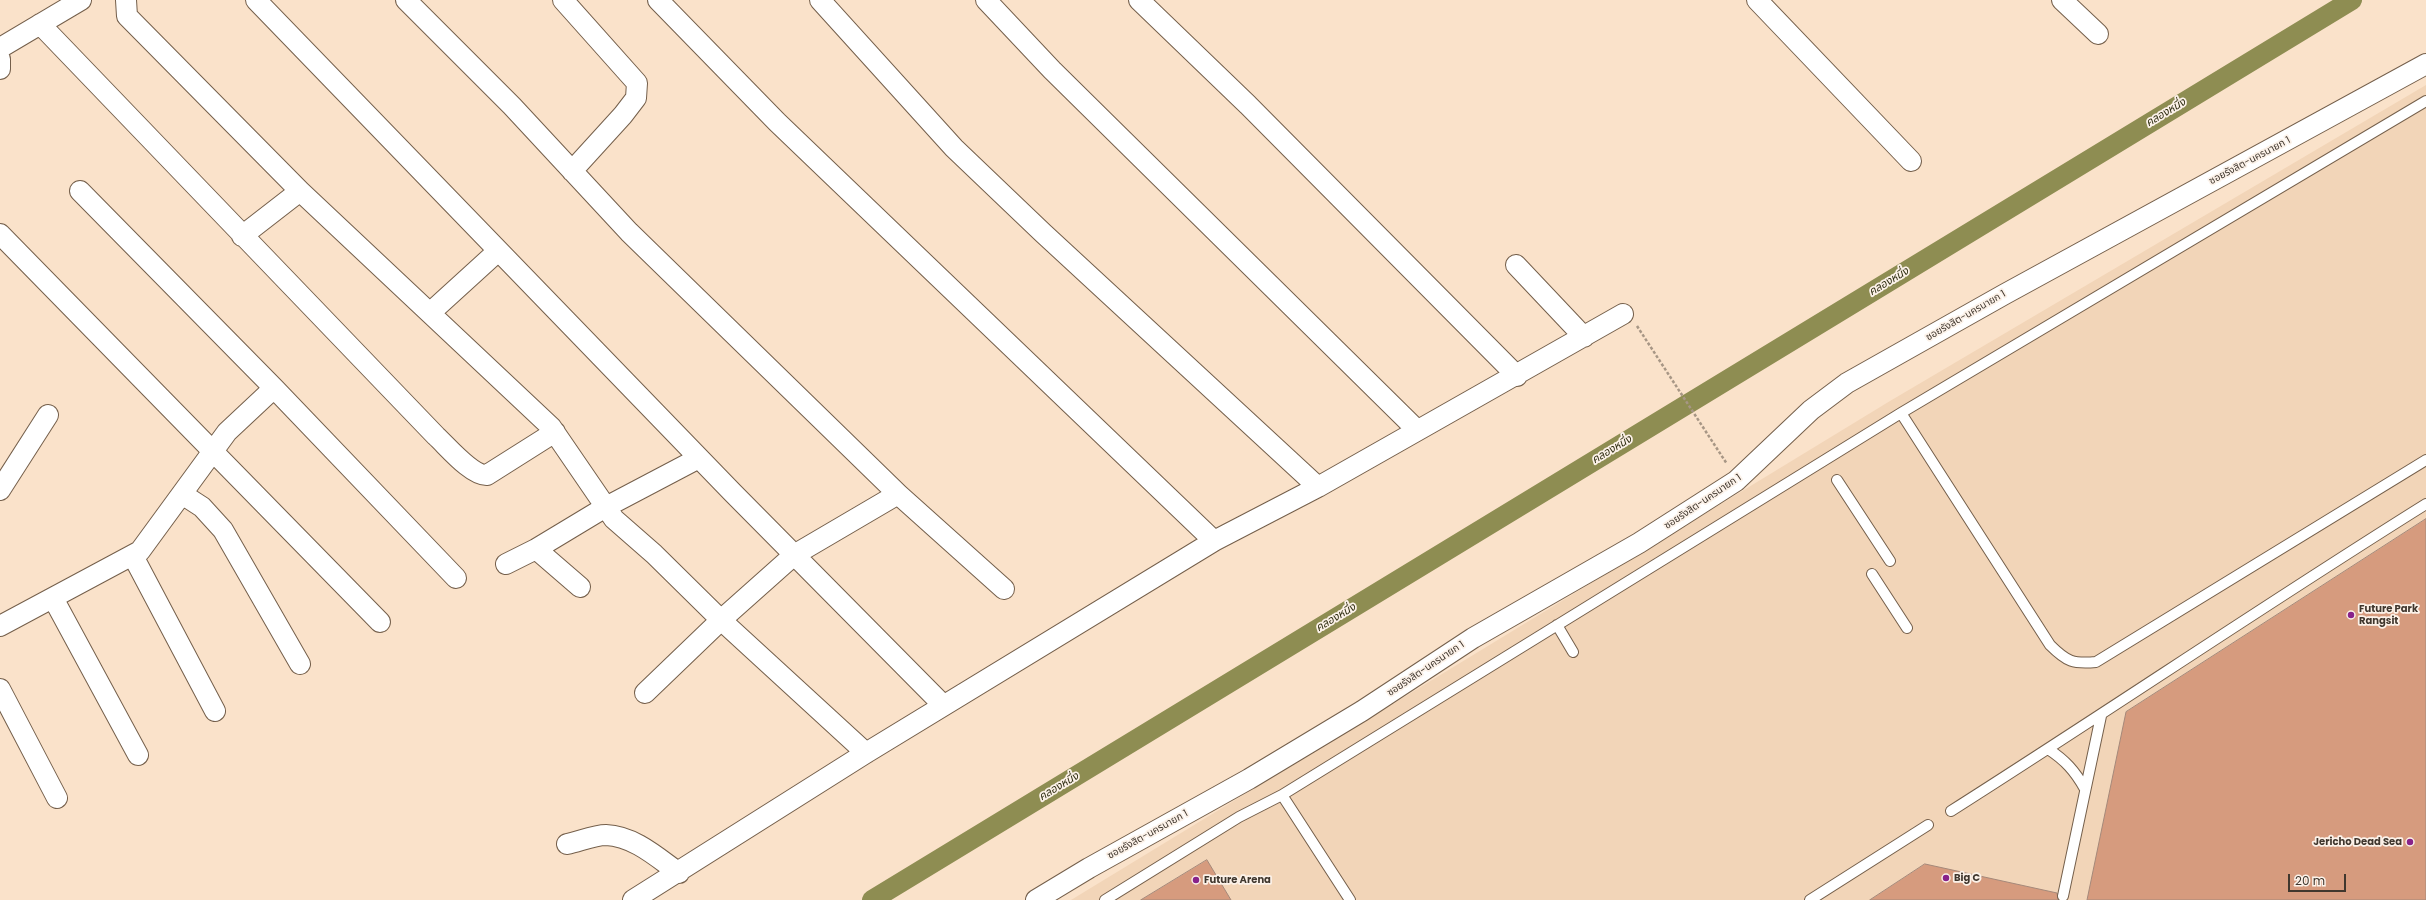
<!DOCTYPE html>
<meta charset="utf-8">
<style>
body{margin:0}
#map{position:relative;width:2426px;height:900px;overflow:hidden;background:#fae2ca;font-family:Poppins,sans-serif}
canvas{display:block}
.scale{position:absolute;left:2288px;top:874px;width:58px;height:18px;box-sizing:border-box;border:2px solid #40372e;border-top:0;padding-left:5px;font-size:12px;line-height:14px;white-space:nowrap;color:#40372e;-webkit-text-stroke:3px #fcf2e9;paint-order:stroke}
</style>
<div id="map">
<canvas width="2426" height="900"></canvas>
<div class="scale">20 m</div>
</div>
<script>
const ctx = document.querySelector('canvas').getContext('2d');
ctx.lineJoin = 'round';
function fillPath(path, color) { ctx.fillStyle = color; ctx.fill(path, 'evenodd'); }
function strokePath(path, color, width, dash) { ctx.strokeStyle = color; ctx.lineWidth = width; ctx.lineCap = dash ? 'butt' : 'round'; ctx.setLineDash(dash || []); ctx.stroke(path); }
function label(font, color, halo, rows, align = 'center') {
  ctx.font = font + ' Poppins,"Noto Sans Thai",sans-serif'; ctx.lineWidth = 3.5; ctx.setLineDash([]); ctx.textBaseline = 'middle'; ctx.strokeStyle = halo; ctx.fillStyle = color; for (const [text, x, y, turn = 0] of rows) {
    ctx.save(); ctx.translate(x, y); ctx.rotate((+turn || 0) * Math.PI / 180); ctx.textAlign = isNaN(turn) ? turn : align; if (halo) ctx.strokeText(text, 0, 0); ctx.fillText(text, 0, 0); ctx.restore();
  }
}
fillPath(new Path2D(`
 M2426,85V900H1071L1890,401Z`), '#f2d5b8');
strokePath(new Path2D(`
 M872,900L2352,0`), '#8e8d52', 20);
const building = new Path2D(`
 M2426,519V900H2087L2126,712Z
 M1207,860L1231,900H1141Z
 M1925,864L2057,893L2058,900H1870Z`);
fillPath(building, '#d69b7e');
strokePath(building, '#a5897a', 1);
const lane = new Path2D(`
 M1901,413L2050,645C2067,662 2073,664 2096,662L2426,460
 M1837,480L1890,561
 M1872,574L1907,628
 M1557,625L1573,652
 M2048,749C2065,760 2075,771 2085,789
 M1951,811C2110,710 2266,604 2426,504
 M2063,896L2101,716
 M1105,900L1239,817L1282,795
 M1350,900L1282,795L1901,413L2426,101
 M1810,900L1928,825`);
const street = new Path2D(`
 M126,0L127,16L300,191
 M256,0L733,493L943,705
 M406,0L512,106L629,232L898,494
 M563,0L637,83L636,98L623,115L572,171
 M658,0L777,122L1214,541
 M820,0L954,148L1043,233L1318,487
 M986,0L1052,70L1417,430
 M1139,0L1248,105L1517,376
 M1757,0L1911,161
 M2062,0L2098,34
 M40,24L436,436C448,447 472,476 487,475L555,432
 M0,48L81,0
 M0,59V69
 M80,191L274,388L456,578
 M0,234L380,622
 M242,236L300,191L551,427L614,519L654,554L721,620L866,753
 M1516,265L1584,337
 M431,312L498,251
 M0,490L48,415
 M182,494L202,507L223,530L300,664
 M536,549L580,587
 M133,556L215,711
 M506,564L536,549L604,508L699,458
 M53,598L138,755
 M0,626L140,551L227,432L274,388
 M0,689L57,798
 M645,693L721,620L794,555L898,494L1004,589
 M567,844C578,842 594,835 606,835C634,836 658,858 679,873
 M633,900L866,753L1214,541L1318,487L1623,314
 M1036,900L1089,868L1249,779L1362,711L1473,638L1639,543L1736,481L1811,410L1847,383L2005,294L2426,64`);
strokePath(lane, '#745f4b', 12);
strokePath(street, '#745f4b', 22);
strokePath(new Path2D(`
 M1637,326L1727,464`), '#a79685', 2.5, [3, 2]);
strokePath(lane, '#fff', 10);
strokePath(street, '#fff', 20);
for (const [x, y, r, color] of [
 [2351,615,4,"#88228a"],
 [2410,842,4,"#88228a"],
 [1946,878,4,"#88228a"],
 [1196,880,4,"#88228a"]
]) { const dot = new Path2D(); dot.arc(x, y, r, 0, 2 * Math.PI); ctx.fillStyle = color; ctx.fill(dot); strokePath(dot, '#fcf2e9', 1.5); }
label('10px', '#40372e', '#fcf2e9', [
 ["ซอยรังสิต-นครนายก 1",2250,161,-28],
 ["ซอยรังสิต-นครนายก 1",1966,316,-30],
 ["ซอยรังสิต-นครนายก 1",1703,502,-34],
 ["ซอยรังสิต-นครนายก 1",1426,669,-34],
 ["ซอยรังสิต-นครนายก 1",1148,835,-29]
]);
label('bold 10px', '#40372e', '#fcf2e9', [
 ["Future Park",2359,609],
 ["Rangsit",2359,621],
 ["Jericho Dead Sea",2402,842,"right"],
 ["Big C",1954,878],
 ["Future Arena",1204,880]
], 'left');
label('italic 11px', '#2e2d11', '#fcf2e9', [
 ["คลองหนึ่ง",2166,113,-31],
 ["คลองหนึ่ง",1889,282,-31],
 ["คลองหนึ่ง",1612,450,-31],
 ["คลองหนึ่ง",1336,618,-31],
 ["คลองหนึ่ง",1059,787,-31]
]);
</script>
